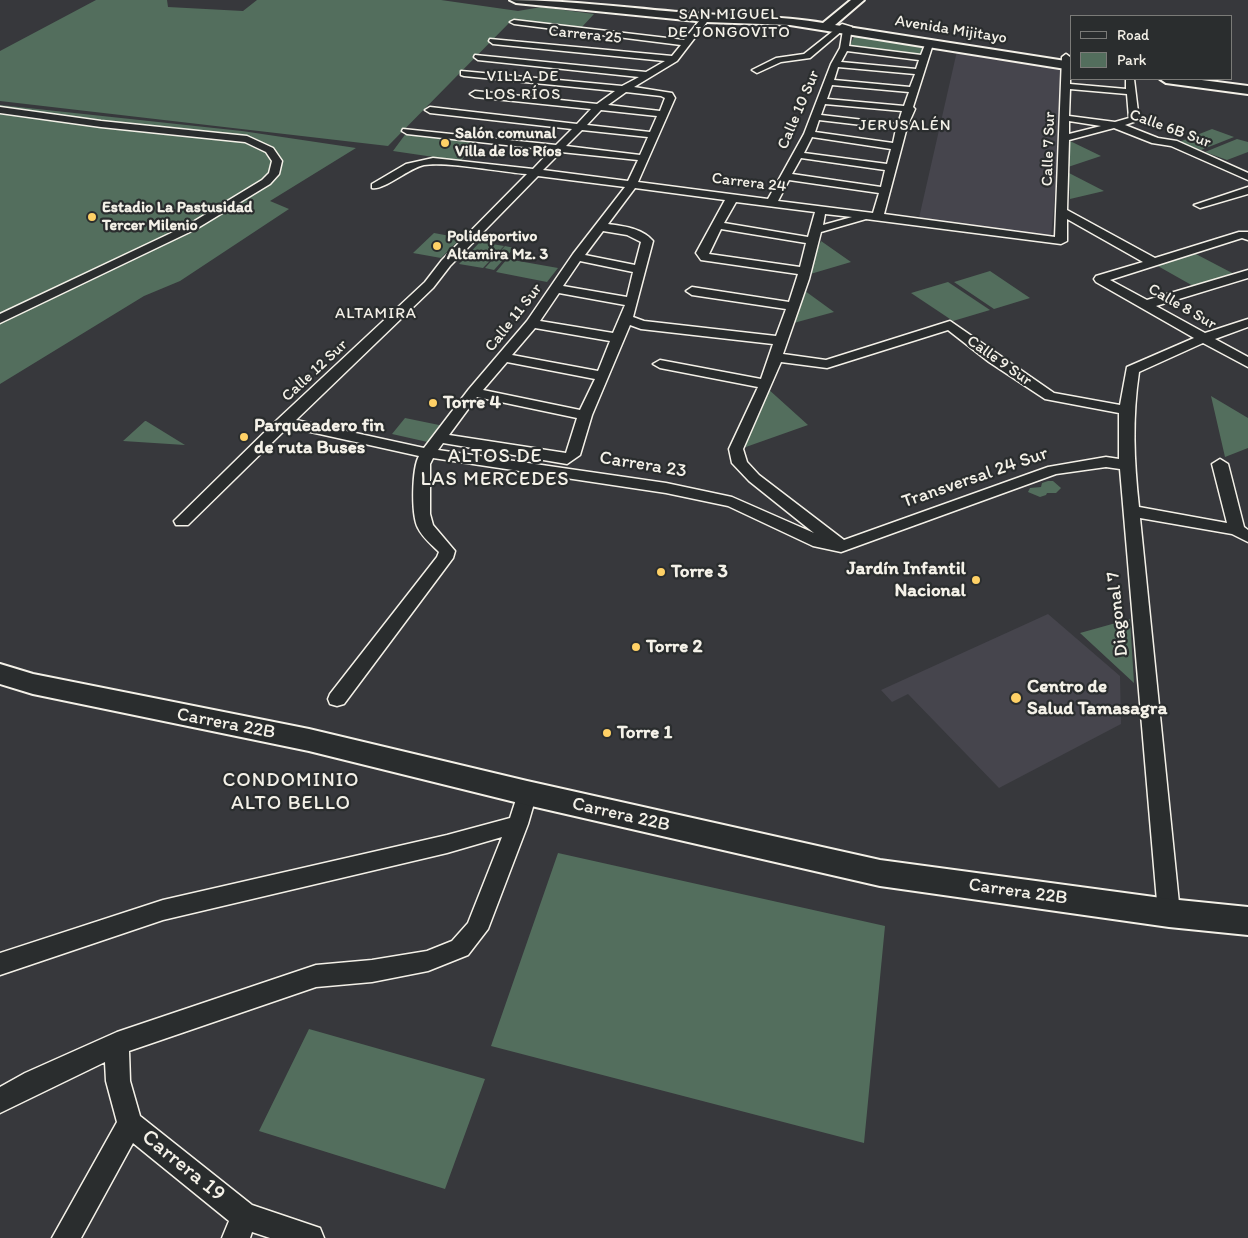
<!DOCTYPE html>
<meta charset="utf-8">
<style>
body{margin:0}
#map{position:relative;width:1248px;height:1238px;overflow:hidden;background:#37383c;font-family:Itim,sans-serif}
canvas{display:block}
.legend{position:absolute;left:1070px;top:15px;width:162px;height:65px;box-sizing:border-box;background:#2a2d2e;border:1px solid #7b7b78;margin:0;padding:6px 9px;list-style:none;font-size:15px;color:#f4f1e8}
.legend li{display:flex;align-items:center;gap:10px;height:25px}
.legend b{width:25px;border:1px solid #7b7b78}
</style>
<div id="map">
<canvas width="1248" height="1238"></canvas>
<ul class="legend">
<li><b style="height:6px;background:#2a2d2e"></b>Road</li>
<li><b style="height:14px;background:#536e5d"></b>Park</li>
</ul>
</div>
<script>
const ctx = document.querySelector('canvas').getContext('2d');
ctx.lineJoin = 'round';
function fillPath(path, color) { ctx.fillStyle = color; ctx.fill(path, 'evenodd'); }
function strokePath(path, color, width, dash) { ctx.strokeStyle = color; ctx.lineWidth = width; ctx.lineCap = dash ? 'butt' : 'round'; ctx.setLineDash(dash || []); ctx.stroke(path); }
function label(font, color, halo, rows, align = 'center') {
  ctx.font = font + ' Itim,sans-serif'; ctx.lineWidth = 4.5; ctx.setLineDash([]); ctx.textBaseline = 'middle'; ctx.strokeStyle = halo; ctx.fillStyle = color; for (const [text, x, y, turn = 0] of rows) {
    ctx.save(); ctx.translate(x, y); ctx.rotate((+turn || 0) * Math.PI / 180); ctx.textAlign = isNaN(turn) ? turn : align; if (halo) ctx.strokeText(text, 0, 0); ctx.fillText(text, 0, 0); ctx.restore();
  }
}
fillPath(new Path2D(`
 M957,51L1061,66L1062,116L1051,237L919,218Z
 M1048,614L1120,676L1121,724L999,788L908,694L892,702L881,690Z`), '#46454d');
fillPath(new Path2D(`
 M96,0H167L168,7L243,11L257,0H441L518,11L541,7L594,14L581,28L512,20L388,146L0,101V51Z
 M855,35L924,45L920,57L849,47Z
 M0,105L242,131L356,148L270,201L289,209L180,281L144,296L0,384Z
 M1212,129L1234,137L1201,150L1179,142Z
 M407,132L476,140L461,161L393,151Z
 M1237,139L1248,142V152L1227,160L1205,152Z
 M1070,141L1101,156L1068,167Z
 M1069,173L1104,191L1070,199Z
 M434,233L461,238L441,258L413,253Z
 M821,241L851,262L807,275Z
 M480,242L504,246L483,268L459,264Z
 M505,246L514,248L494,270L485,268Z
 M1192,252L1236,275L1195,287L1156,265Z
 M507,259L558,268L547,282L496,272Z
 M990,271L1030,298L994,309L954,282Z
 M948,282L990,310L953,321L911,293Z
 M801,288L834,312L790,324Z
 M767,388L808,425L743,448Z
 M1211,396L1248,418V448L1225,457Z
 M405,418L444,426L432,443L392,434Z
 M145,421H146L185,445L123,441Z
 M1048,481H1053L1061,488L1056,493H1047L1046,495L1040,497L1028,492L1030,488L1041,487L1042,483Z
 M1130,619L1134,683L1080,633Z
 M558,853L885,926L864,1143L491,1046Z
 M309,1029L485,1079L445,1189L259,1131Z`), '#536e5d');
const street = new Path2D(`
 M703,16L710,18L677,61L634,87L672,93L675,98L638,182L768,199L804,134L831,64L840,48L843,30L810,58L781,62L757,73L752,70L776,58L804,54L842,24L852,27L849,46L921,55L926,42L933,44L913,107L915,109L907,127L884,214L1055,237L1062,57L1066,54L1070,57V84L1126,89V79H1134L1139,120L1125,125L1158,138L1177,141L1248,173V180L1171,146L1152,143L1114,128L1069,140L1067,210L1155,258L1239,232H1248V240L1242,238L1110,280L1147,300L1248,270V278L1156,306L1205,333L1248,319V327L1215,339L1248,357V367L1203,343L1139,372C1132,419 1134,461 1139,507L1227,523L1212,464L1220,459L1228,464L1244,527L1248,530V542L1232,534L1140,518L1180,913L1177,920L1169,923L1161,920L1158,913L1120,469L1106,467L1056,474L841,552L813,546L728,506L666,493L433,458L430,464V514L433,525L455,551L453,558L344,704L337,706L330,704L328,699L330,694L437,557L439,552C432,545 422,537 418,528C411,515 412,468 419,456L288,427L188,525H176L174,521L278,419L425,282L442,260L527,174C501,172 446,161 424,165C409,168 383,191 372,188V184L406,164L433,158L533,169L551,150L407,134L402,131L403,129L556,145L572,129L430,113L425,110L430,107L577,124L591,109L475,97L470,94L475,91L597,104L615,91L464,76L461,75V71L622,86L639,77L478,60L474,57L475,55L646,72L665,61L493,44L489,41L490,39L672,56L681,45L514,24L510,22L514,20L684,40ZM847,51L919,60L916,69L841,62ZM838,67L915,74L910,87L834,80ZM832,85L909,92L904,106L827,99ZM1070,89L1127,94L1129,118L1115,122L1069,116ZM626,92L661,96L665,98L660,111L608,105ZM825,104L902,111L898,124L821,115ZM601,110L657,116L650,132L587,125ZM819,120L896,129L893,143L815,132ZM1069,121L1101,126L1069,134ZM582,130L648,137L640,155L566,146ZM812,137L891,149L887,164L804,153ZM561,152L638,160L628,181L543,170ZM801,158L885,170L881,187L792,174ZM538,176L625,187L573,254L527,321L469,389L424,448L296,420L433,288L450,266ZM789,180L879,193L873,213L778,201ZM635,188L725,200L696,253L701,260L798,274L789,302L692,287L686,291L692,295L786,309L776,336L644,321L633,317L653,241C642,228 623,226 608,224ZM736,202L815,212L808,237L724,223ZM825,214L852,217L823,225ZM866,219L1061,244L1067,241V219L1143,262L1096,276L1094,279L1096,282L1194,338L1127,367L1120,405L1054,393L950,321L826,360L783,354L809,279L821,232ZM721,229L806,243L800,267L709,254ZM603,231L627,235L641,242L635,265L585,255ZM580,261L633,272L627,297L563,286ZM559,293L625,305L613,333L540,321ZM630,325L641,329L773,344L761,379L660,360L653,364L660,368L758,387L729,449L732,463L749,481L814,533L732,497L666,483L438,450L443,443L567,464L580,455L592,415ZM535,328L610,341L598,371L512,355ZM948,330L989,362L1045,399L1119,413V459L1106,457L1048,467L844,540L759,475L747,462L743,449L781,362L827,368ZM507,362L595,379L580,410L483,390ZM477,397L577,418L566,453L449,435Z
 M0,107L101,121L247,136L273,148L282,161L279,174L270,184L196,229L0,323V314L188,225L262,180L269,173L272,161L266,152L245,142L101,127L0,113Z
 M1248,187V194L1200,208L1194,205Z
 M527,785L534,787L537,793L528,824L488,929L468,955L428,971L372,982L316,987L129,1051L130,1081L140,1116L252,1205L320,1228L324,1238H270L252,1232L250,1238H222L229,1221L133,1143L81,1238H52L117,1122L106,1081L105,1062L0,1113V1087L25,1073L117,1032L316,965L372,960L427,951L452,941L468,923L502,837L447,853L163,920L0,975V953L163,900L447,835L510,818L520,787Z`);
const secondary = new Path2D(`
 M510,0C576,0 640,10 705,14C744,17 783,16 823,23L851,0H864L835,25L1072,62V70L790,25L706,22L516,3Z
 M1160,79H1194L1248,86V94L1166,83Z
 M0,664L33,674L309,729L527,781L880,860L1169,899L1248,907V935L1169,927L880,886L527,805L309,751L33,694L0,684Z`);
strokePath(street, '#f4f1e8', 3);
strokePath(secondary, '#f4f1e8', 4);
fillPath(street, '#2a2d2e');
fillPath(secondary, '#2a2d2e');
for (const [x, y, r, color] of [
 [445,143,5,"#ffd166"],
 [92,217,5,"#ffd166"],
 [437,246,5,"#ffd166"],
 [433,403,5,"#ffd166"],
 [244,437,5,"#ffd166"],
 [661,572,5,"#ffd166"],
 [976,580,5,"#ffd166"],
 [636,647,5,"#ffd166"],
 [1016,698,6,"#ffd166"],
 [607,733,5,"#ffd166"]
]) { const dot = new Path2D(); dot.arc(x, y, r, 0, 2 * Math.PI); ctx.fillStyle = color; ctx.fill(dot); strokePath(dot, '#2a2d2e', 2); }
ctx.letterSpacing = '1px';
label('16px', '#f4f1e8', '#2a2d2e', [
 ["SAN MIGUEL",729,15],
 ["DE JONGOVITO",729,33],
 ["VILLA DE",523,77],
 ["LOS RÍOS",523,95],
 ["JERUSALÉN",905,126],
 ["ALTAMIRA",376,314]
]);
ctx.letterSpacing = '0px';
label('16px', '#f4f1e8', '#2a2d2e', [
 ["Avenida Mijitayo",951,30,9],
 ["Carrera 25",585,35,6],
 ["Calle 10 Sur",799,110,-67],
 ["Calle 6B Sur",1170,129,20],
 ["Calle 7 Sur",1049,149,-88],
 ["Carrera 24",749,183,7],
 ["Calle 8 Sur",1182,307,30],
 ["Calle 11 Sur",514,318,-52],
 ["Calle 9 Sur",999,361,35],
 ["Calle 12 Sur",315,371,-43]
]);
label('bold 16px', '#f4f1e8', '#2a2d2e', [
 ["Salón comunal",455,134],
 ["Villa de los Ríos",455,152],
 ["Estadio La Pastusidad",102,208],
 ["Tercer Milenio",102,226],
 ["Polideportivo",447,237],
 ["Altamira Mz. 3",447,255]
], 'left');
label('bold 19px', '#f4f1e8', '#2a2d2e', [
 ["Torre 4",443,403],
 ["Parqueadero fin",254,426],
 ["de ruta Buses",254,448],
 ["Jardín Infantil",966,569,"right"],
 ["Nacional",966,591,"right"],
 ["Torre 3",671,572],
 ["Torre 2",646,647],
 ["Centro de",1027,687],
 ["Salud Tamasagra",1027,709],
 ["Torre 1",617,733]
], 'left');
label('19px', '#f4f1e8', '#2a2d2e', [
 ["Carrera 23",643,465,9],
 ["Transversal 24 Sur",975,478,-19],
 ["Diagonal 7",1118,614,-96],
 ["Carrera 22B",226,724,11],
 ["Carrera 22B",621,815,13],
 ["Carrera 22B",1018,892,8]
]);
ctx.letterSpacing = '1px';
label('20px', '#f4f1e8', '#2a2d2e', [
 ["ALTOS DE",495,457],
 ["LAS MERCEDES",495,480],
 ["CONDOMINIO",291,781],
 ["ALTO BELLO",291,804]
]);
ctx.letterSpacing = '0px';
label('22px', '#f4f1e8', '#2a2d2e', [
 ["Carrera 19",183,1166,39]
]);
</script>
